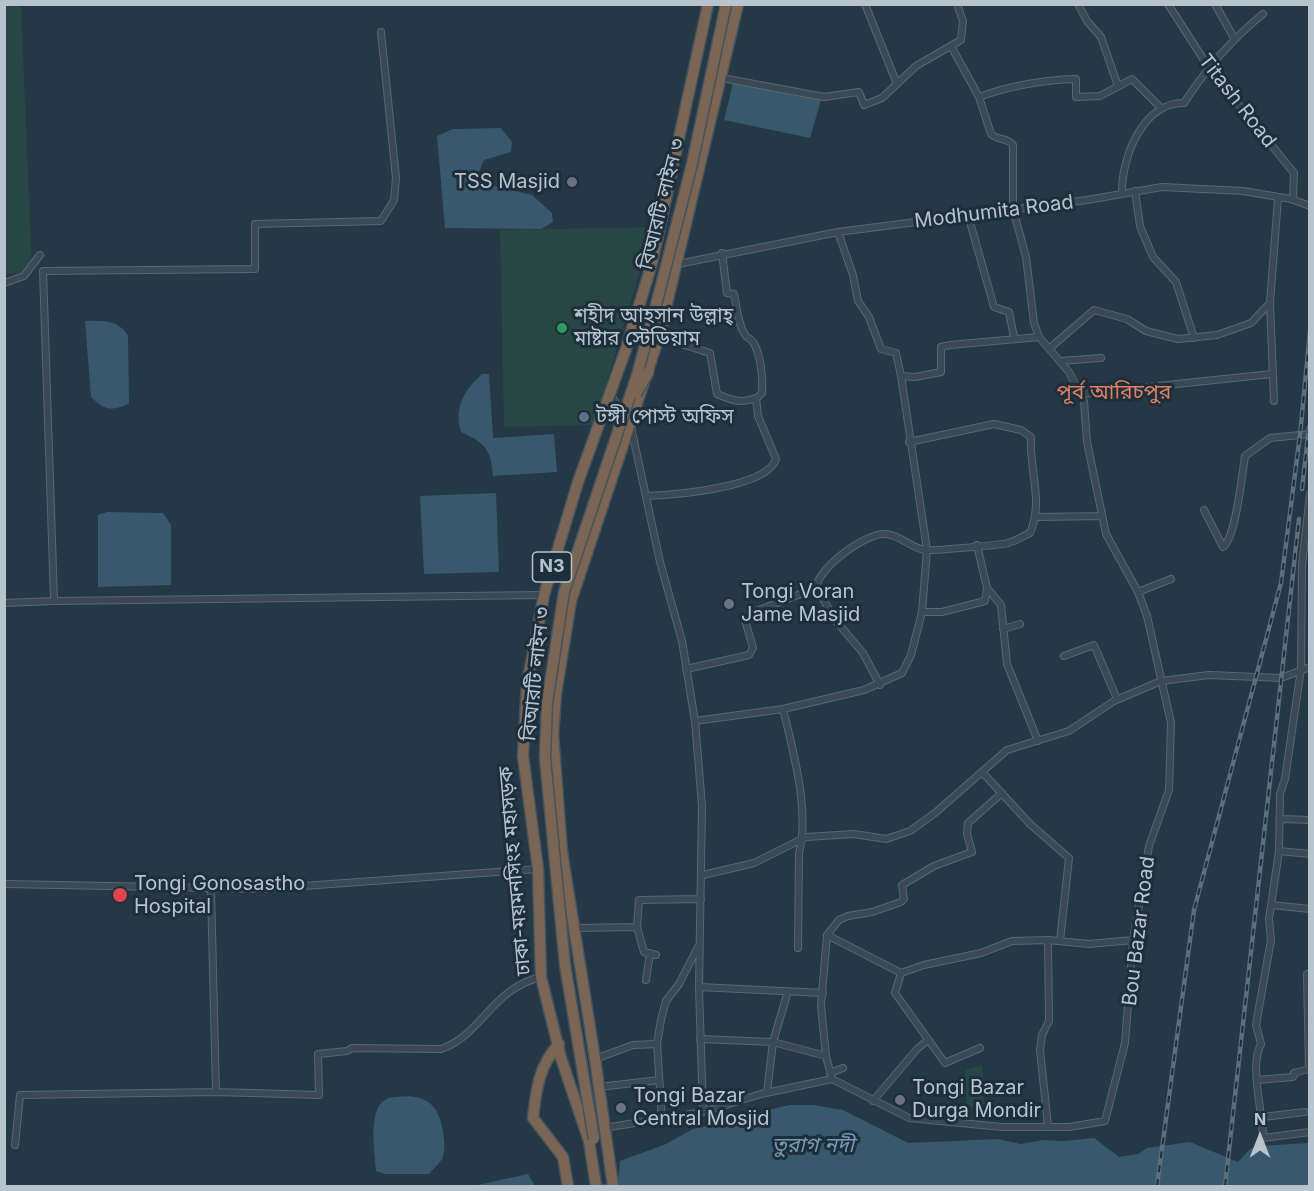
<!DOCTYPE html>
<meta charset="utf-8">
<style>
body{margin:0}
#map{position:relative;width:1314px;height:1191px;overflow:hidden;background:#253845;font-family:Inter,sans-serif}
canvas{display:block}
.frame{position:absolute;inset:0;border:6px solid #b7c4ce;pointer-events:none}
.north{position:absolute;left:1230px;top:1107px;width:60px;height:60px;-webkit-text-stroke:4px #1e2e3a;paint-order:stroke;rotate:0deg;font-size:16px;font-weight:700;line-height:24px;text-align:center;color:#b7c4ce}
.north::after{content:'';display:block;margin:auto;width:21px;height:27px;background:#b7c4ce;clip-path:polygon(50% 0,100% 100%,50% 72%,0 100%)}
</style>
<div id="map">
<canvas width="1314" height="1191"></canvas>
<div class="frame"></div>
<div class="north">N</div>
</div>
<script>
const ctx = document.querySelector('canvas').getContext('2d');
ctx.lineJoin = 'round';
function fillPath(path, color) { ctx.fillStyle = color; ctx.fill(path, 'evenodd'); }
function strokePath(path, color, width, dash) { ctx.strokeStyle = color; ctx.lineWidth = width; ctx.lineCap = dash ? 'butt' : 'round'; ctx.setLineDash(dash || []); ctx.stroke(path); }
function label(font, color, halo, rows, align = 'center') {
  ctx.font = font + ' Inter,"Noto Sans Bengali",sans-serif'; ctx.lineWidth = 6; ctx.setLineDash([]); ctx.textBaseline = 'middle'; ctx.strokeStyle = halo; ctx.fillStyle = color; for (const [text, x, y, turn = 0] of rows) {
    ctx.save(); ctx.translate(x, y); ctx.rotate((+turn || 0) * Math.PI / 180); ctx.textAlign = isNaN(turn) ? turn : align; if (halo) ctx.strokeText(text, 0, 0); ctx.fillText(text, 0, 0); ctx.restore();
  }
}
fillPath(new Path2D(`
 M4,5H21L32,272L5,274Z
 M653,227L594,425L504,427L500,230Z
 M982,1065L984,1107L967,1108L965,1070Z`), '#274644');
fillPath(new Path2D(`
 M733,83L821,100L810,138L724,120Z
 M501,128L512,142L511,152L484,160L479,172L487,184L532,195L552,213L553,222L541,229L445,228L437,136L453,129Z
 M85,321C101,320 120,320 128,336L129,404C110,411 106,411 91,397Z
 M482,374H489L493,438L554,434L557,472L493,476C491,449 485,443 461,432C454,408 463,391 482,374Z
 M496,493L499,572L424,574L420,496Z
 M107,512L163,513L171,525V585L98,587V515Z
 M409,1096C432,1099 438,1108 443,1130C444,1138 446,1151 442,1159C439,1164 433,1169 429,1174H385L376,1171C375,1153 366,1105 389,1098C395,1096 403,1097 409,1096Z
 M789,1105H813L843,1110L908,1143L997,1139L1021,1144L1043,1140L1064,1141L1094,1138L1119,1157L1138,1154L1147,1148L1190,1142L1238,1162L1250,1149L1258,1146L1309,1143V1186H593L618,1181L620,1161L666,1144L693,1129Z
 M528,1174L535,1186H473Z`), '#38586d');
const street = new Path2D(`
 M865,4L897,84
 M1078,4L1087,21L1101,37L1118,86
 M1168,4L1209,68L1294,173L1293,200
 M1215,4L1234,38
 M381,32L396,178L394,200L381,221L255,224V269L43,271L54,601L544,595
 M722,78L824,97L859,92L864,105L882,98L916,66L961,40L963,21L957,4
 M979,97C1012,85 1042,80 1076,79V97L1100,96L1132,79L1161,108
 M1135,191L1140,226L1153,257L1176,282L1194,338
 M1122,194C1121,158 1143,102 1184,103C1206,69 1232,39 1263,14
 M968,215L994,307L1009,312L1014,337
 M838,232L853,275L858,301L869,317L881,349L896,353L901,376L915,377L941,372V347L950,345L1039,337
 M722,253L727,293L734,294C737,307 738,326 746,336C748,338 751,339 753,342C761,354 763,379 762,393L756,399
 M678,264L838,232L1087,200L1162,187L1243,191L1291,199L1310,206
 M4,283L24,276L40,255
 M1050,348L1094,310L1127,319L1146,331L1178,339L1217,335L1251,323L1270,303
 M1060,361L1101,358
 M610,394L625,416
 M1081,394L1272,374
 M1274,401L1270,303L1278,198
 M631,427L660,562L682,641L695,721L702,806L699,987L703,1112
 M1310,494L1302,565L1301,669L1285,779L1280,794L1279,851L1269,919L1271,940L1256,1025L1261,1044C1249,1066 1263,1112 1263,1138L1310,1132
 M646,496C673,495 767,488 776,459L758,416L756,398C741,404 731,400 717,394L710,353L659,337
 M1204,510L1223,547C1236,538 1242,474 1245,456L1270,438L1310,434
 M1037,517L1102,516
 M816,588C818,568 866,532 886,534C900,535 911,548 925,550C933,551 1001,545 1008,543C1016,541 1023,536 1030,533C1044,501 1029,471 1031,437L1021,430L994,424L909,442
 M987,588L1001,605L1007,664L1038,741
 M1138,592L1171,579
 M4,603L54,601
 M922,612H942L985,601L987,588L977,545
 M1003,629L1020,624
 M1064,656L1094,645L1117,699
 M686,669L749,655L753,648L745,620L749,614L816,588L837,622L863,653L880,685
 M783,709C793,750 810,812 799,853L798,948
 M695,721L783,709L864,690L902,673L911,655L922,612L927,550L901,376
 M982,772L1030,824L1069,858L1060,941
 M1282,819L1310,820
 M1279,851L1310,854
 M703,875L754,863L806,837L854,834L886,839L910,831L935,813L1007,750L1069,731L1114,701L1161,681L1209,675L1281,678L1310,667
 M6,884L262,889L538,869
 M1271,905L1310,909
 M637,927L644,952L656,955
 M575,928L637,927L639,900L701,899
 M827,935L901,973L924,965L981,953L1012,941L1048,940L1089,944L1133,940
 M901,973L895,993L945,1063L980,1048
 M646,980L650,953
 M699,987L823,993
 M700,1039L773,1042L826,1056
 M595,1059L633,1045L657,1044
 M830,1073L843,1068
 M1294,1073L1309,1069L1307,974L1310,973
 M832,1079L826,1056L821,1006L827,935L839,920L848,916L872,912L901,902L904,899L902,885L934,866L972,852L967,834L968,823L1002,793
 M1257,1080L1293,1077L1295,1073
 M599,1087L659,1080
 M216,1092L319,1095L318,1054L347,1051L352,1048L441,1049C482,1035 491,989 541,977
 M767,1092L773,1042L788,991
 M873,1101L917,1049L928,1040
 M1263,1117L1305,1112
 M662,1120L657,1044L661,1020L666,1001L679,984L698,947
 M1048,1126L1040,1050L1042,1035L1049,1021L1048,940
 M604,1128L703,1112L761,1094L832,1079L909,1118L1002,1127H1069L1105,1121L1125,1043L1133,940L1149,846L1169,790L1171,723L1147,616L1138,592L1106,534L1087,442L1084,401L1069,372L1039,337L1034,323L1026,257L1013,209V145C1007,137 998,141 991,134L979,97L951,46
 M15,1145L20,1095L216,1092L211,889`);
const highway = new Path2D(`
 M559,1044C539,1065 536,1090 533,1118L563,1157L568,1186
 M596,1186L589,1141L561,1058L541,977L538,869L523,756L527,685L544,595L578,482L626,349L652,263L708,4
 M613,1186L595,1059L562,852L553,734L556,694L571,601L659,337L738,4`);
strokePath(street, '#586771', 8);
strokePath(highway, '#44545e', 13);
strokePath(street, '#3a4954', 6);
strokePath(highway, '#7b6656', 10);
const rail = new Path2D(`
 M1302,489L1309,427
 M1157,1186L1194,910L1281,583L1300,435L1310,331
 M1225,1186L1299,519`);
strokePath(rail, '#5c6e7b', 4.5);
strokePath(rail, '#1e2e3a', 2, [7]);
const highwayBridge = new Path2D(`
 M636,394L649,371
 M594,1139L565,965L545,758L547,703L564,592L637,375L655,309L692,164L726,4`);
strokePath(highwayBridge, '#44545e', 13, []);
strokePath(highwayBridge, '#7b6656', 10);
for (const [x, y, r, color] of [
 [572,182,6,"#6b7280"],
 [562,328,6,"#2e9e5b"],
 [584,417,6,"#5c6f8a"],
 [729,604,6,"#6b7280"],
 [120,895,8,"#e0444e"],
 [900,1100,6,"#6b7280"],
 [621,1108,6,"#6b7280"]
]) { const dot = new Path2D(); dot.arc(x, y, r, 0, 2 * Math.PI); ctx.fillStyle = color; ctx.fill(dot); strokePath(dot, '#1e2e3a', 2); }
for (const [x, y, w] of [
 [552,567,39]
]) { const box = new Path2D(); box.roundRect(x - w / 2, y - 15, w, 30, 4.5); ctx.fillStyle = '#1e2e3a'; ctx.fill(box); strokePath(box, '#b7c4ce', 1.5); }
label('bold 18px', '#b7c4ce', null, [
 ["N3",552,567]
]);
label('20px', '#b7c4ce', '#1e2e3a', [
 ["Titash Road",1237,101,52],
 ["বিআরটি লাইন ৩",662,204,-76],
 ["Modhumita Road",994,212,-7],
 ["বিআরটি লাইন ৩",536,674,-84],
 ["ঢাকা-ময়মনসিংহ মহাসড়ক",515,871,-95],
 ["Bou Bazar Road",1139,931,-83]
]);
label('20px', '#b7c4ce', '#1e2e3a', [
 ["TSS Masjid",560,182,"right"],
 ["শহীদ আহসান উল্লাহ্‌",574,316],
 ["মাষ্টার স্টেডিয়াম",574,339],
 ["টঙ্গী পোস্ট অফিস",596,417],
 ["Tongi Voran",741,592],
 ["Jame Masjid",741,615],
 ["Tongi Gonosastho",134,884],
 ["Hospital",134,907],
 ["Tongi Bazar",912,1088],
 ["Durga Mondir",912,1111],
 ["Tongi Bazar",633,1096],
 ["Central Mosjid",633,1119]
], 'left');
label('21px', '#de8162', '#1e2e3a', [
 ["পূর্ব আরিচপুর",1114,393]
]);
label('italic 21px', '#759ab3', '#1e2e3a', [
 ["তুরাগ নদী",813,1146]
]);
</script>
